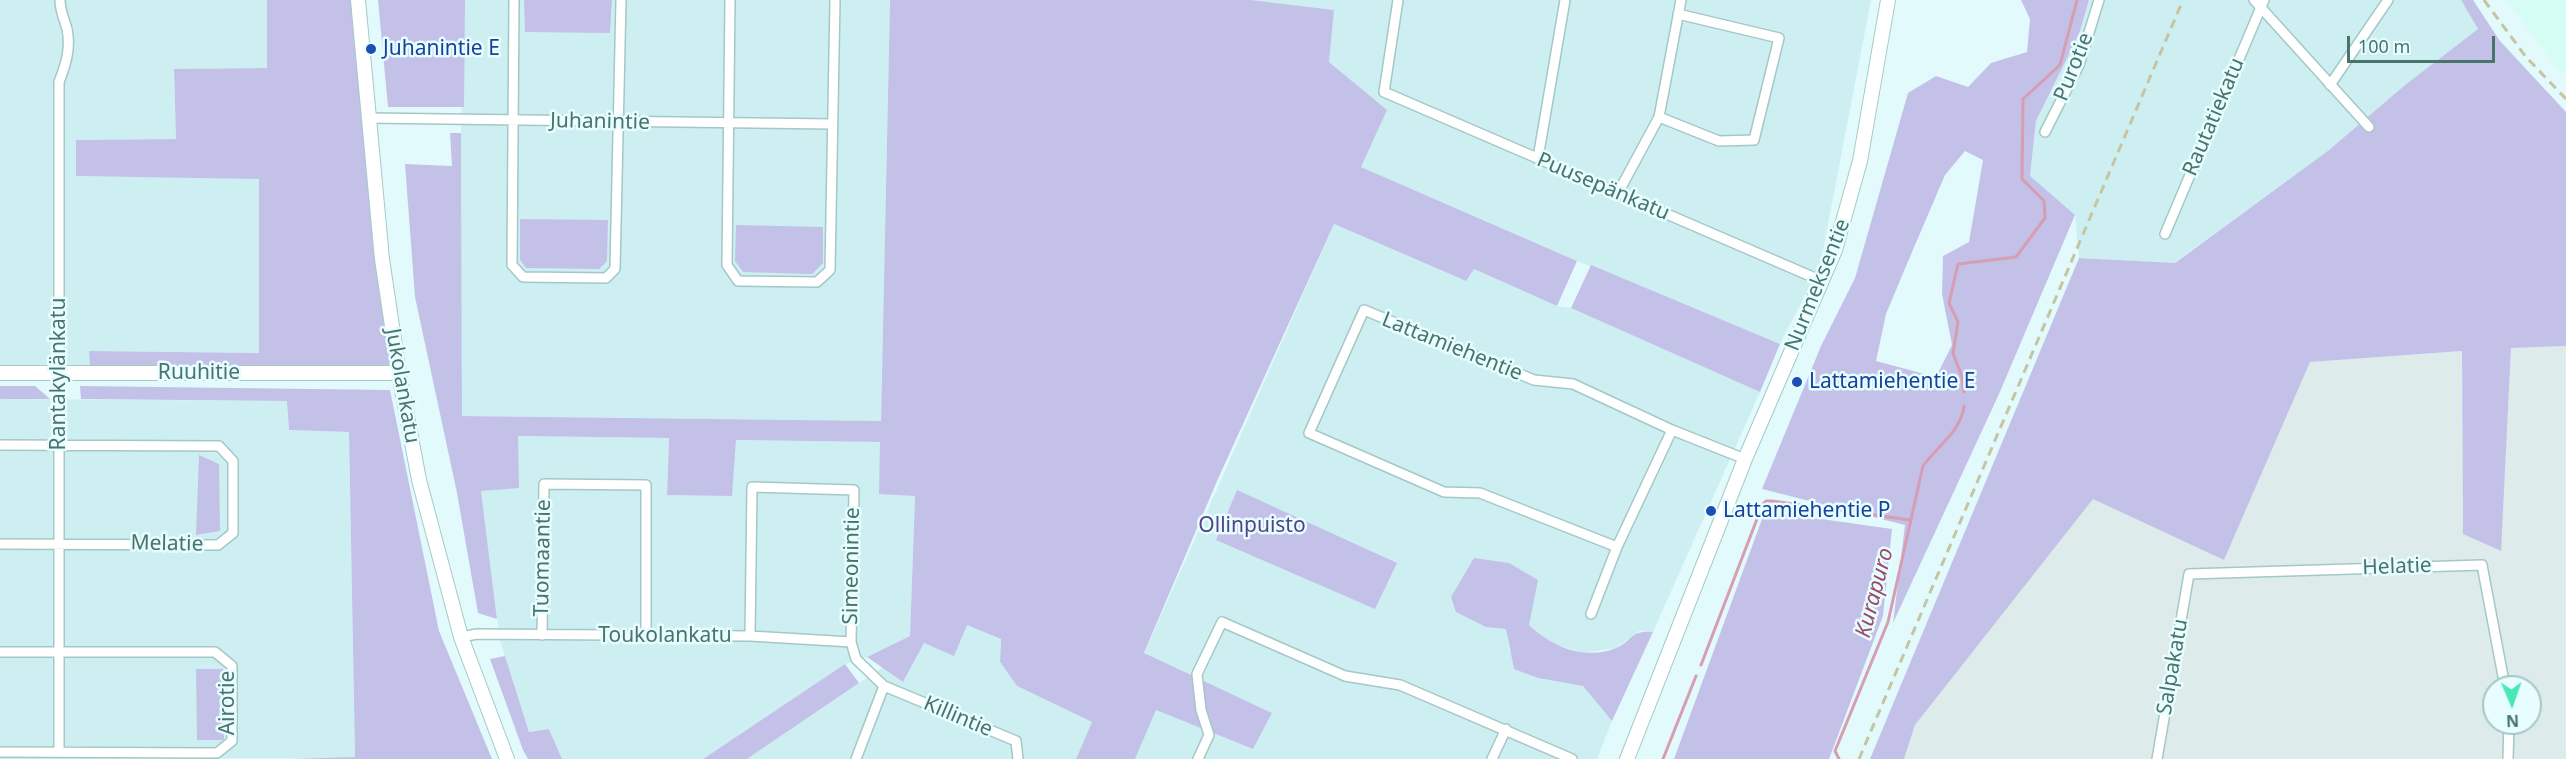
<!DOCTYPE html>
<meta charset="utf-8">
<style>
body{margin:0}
#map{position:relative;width:2566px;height:759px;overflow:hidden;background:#e2fafc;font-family:"Noto Sans",sans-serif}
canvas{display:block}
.north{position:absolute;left:2482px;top:675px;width:60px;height:60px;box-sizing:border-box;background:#e8fdff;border:2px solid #a8c6c4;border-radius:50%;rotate:178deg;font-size:16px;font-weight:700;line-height:24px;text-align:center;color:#49746c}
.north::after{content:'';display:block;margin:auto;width:21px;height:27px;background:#47e7b6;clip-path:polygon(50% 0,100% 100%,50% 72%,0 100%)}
.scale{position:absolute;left:2347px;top:36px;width:148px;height:27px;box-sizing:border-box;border:3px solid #49746c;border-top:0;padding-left:8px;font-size:18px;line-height:21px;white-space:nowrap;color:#49746c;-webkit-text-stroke:4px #e8fdff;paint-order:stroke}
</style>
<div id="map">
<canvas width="2566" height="759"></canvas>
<div class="north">N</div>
<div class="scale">100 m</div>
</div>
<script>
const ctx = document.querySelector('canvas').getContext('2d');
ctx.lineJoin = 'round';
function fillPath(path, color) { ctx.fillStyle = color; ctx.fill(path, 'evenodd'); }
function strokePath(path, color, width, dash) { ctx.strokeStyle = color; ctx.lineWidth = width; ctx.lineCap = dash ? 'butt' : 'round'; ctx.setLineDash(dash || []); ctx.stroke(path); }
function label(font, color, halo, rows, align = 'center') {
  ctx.font = font + ' "Noto Sans",sans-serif'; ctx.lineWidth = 5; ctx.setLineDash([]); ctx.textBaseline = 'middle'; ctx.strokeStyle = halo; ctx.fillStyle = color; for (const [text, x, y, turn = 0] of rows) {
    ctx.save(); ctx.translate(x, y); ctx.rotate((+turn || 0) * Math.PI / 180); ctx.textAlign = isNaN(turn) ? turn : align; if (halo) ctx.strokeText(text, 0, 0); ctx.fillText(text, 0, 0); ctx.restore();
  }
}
fillPath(new Path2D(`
 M0,0H267V68L174,69L176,139L76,140L77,176L259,178V353L89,351L90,369H0Z
 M465,0H890L881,421L462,416L461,133Z
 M1251,0H1871L1820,266L1780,344L1577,261L1361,167L1386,110L1329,62L1333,10Z
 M2089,0H2461L2478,29L2405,85L2329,150L2174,263L2079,258L2075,215L2030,177L2036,121L2079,34Z
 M1334,224L1465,281L1474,269L1557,306L1571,308L1760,392L1653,632L1639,631L1616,648L1584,653L1548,642L1529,625L1486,627L1507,629L1509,651L1538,678L1583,686L1612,721L1597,759H1135L1156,709L1253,749L1272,713L1144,654Z
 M0,399L288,401L289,430L349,432L355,758L0,759Z
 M518,436L669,438L667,495L735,440L880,442L915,495L910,636L867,657L845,664L703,759H562L549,729L529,732L500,641L481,491L518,487Z
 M967,625L1001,639L1000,662L1017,686L1092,722L1076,759H747L883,667L903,682L924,642Z`), '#ceeff1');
fillPath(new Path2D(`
 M2506,0H2566V75L2555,65Z`), '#d6fdf4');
fillPath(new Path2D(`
 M2566,346V759H1904L1915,725L2093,498L2224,560L2310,362L2462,351L2463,533L2500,551L2511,348ZM2494,687H2530V723H2494Z`), '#ddebea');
fillPath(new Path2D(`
 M267,0H354L376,259L390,369H90L89,351L259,353V179L76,176V140L176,139L174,69L267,68Z
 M378,0H465L464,107H388Z
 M524,0H612L610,33L525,32Z
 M890,0H1251L1334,10L1329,62L1387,110L1361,167L1577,261L1557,306L1474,269L1466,281L1334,224L1217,481L1144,653L1272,713L1253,749L1156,710L1135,759H1076L1092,722L1017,686L1000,662L1001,639L967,625L954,656L924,643L903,682L867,657L910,636L915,496L879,494L880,442L736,440L732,496L667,495L669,438L518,436L519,488L481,491L497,619L478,613L457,493L415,297L405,164L452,166L450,133H461L462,416L881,421Z
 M2021,0H2089L2079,34L2036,121L2030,176L2075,215L1999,394L1893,623L1905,525L1762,489L1821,346L1855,278L1908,93L1936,76L1968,87L1991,63L2027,52L2030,19ZM1965,151L1983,160L1969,242L1943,256L1942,294L1952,345L1936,377L1876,361L1886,314L1909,259L1945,175Z
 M2461,0H2473L2500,41L2566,112V346L2511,348L2501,551L2463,534L2462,351L2310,362L2224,560L2093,499L1915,725L1904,759H1870L2079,258L2175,263L2329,150L2405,85L2478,29Z
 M520,219L608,220L607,261L599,269L526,268L520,260Z
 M736,225L823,227V263L812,274L743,272L735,261Z
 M1591,265L1780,344L1760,392L1571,308Z
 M0,386H35L50,399H0Z
 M80,386L390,390L439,631L492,759H288L355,757L349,432L289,430L287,401L81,399Z
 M199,455L219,464L220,531L196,535Z
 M1237,490L1397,563L1375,609L1216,540Z
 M1765,511L1892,529L1883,616L1829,759H1674Z
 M1474,558L1509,563L1538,580L1529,625C1551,646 1584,661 1616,648C1634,640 1629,630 1653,632L1612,721L1583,686L1538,678L1514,669L1506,629L1486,627L1456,612L1451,597Z
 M505,656L529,732L549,729L562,759H528L523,750L490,659Z
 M845,664L859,683L747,759H703Z
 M196,669H223L224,740H197Z`), '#c4c1e9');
strokePath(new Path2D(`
 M1964,392L1962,377L1953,353L1958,322L1949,303L1958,264L2016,257L2045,218L2044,201L2022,179L2023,99L2060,65L2077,0
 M1761,506L1766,501H1772L1910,520
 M1701,665L1757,519
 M1663,759L1696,676
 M1839,759L1835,751L1888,622L1923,466C1937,446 1961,432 1964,406`), '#d79db2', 3);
const street = new Path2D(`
 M514,0L512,265L523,277L606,278L615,269L621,0
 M730,0L727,265L738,281L817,282L830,270L835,0
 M1398,0L1384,92L1822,281
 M2254,0L2369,127
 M2330,85L2388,0
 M1659,117L1719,141L1754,140L1779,38L1678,14
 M368,118L832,124
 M2045,132L2079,65L2099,0
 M1538,158L1565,0
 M1618,193L1659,117L1681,0
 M2165,234L2264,0
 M0,445L219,446L233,461V533L218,545L0,544
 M1617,547L1480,493L1444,492L1309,433L1364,310L1534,380L1573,384L1672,430L1745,459
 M1591,614L1617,547L1672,430
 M542,635L544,484L646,485V636
 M750,636L752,487L854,490L851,642
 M461,637L477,634L750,636L851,642L856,659L884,686L856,759
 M0,652H215L232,666V741L217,753L0,752
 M884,686L1016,741L1018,759
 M59,751V82C66,64 71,48 67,29C64,18 60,11 60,0
 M1198,759L1209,735L1201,710L1197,674L1222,622L1345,676L1400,685L1572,759
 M1492,759L1506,729
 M2157,759L2189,574L2482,565L2505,687
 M2508,759L2509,723`);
const secondary = new Path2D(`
 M358,0L382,259L399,373L419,480L461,637L507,759
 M0,373H399
 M1627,759L1745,459L1835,250L1860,161L1888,0`);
strokePath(street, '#a4c8c5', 12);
strokePath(secondary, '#a2cbc8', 16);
strokePath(street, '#fff', 9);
strokePath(secondary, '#fff', 14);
strokePath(new Path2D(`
 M2484,0L2526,57L2566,99
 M1859,759L2183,0`), '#c5c5a1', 3, [9, 6]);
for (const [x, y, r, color] of [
 [371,49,6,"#1a4fb4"],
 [1797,382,6,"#1a4fb4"],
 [1711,511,6,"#1a4fb4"]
]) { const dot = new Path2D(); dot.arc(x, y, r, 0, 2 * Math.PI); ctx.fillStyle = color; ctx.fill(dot); strokePath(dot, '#e8fdff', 2); }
label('21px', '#164399', '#e8fdff', [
 ["Juhanintie E",383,49],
 ["Lattamiehentie E",1809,382],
 ["Lattamiehentie P",1723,511]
], 'left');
label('21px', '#49746c', '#e8fdff', [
 ["Purotie",2074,67,-68],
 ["Rautatiekatu",2214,117,-67],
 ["Juhanintie",600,122,1],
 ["Puusepänkatu",1603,187,23],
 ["Nurmeksentie",1818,285,-68],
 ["Lattamiehentie",1452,347,22],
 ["Ruuhitie",199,373],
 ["Rantakylänkatu",59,374,-90],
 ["Jukolankatu",402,386,80],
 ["Melatie",167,544,1],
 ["Tuomaantie",543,558,-89],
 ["Simeonintie",852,566,-89],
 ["Helatie",2397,567,-2],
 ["Toukolankatu",665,636],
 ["Salpakatu",2173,667,-80],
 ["Airotie",228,703,-90],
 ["Killintie",958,717,23]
]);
label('21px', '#514685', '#e8fdff', [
 ["Ollinpuisto",1252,526]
]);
label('italic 22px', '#9c4b68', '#e8fdff', [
 ["Kurapuro",1875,593,-75]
]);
</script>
